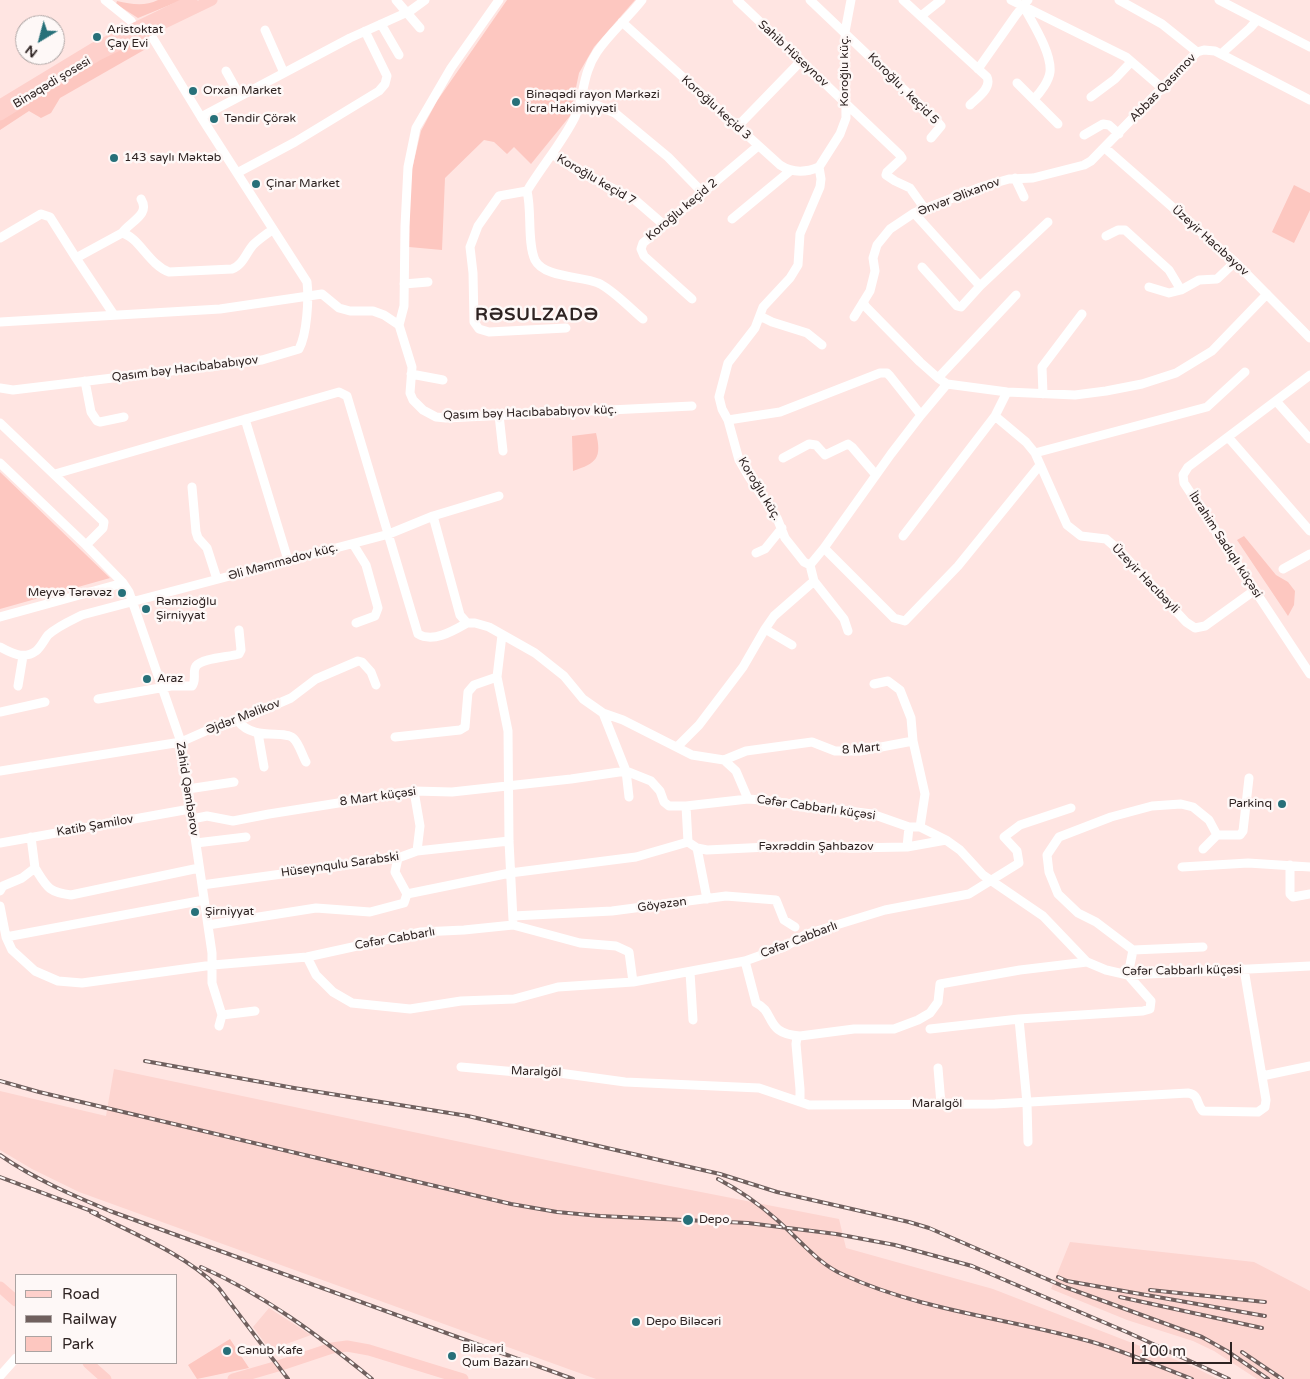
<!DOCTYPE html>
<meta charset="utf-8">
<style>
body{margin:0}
#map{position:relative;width:1310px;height:1379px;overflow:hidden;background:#ffe5e2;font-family:"Varela Round",sans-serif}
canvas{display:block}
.legend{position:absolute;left:15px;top:1274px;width:162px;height:90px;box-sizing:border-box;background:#fef8f7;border:1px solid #aba3a2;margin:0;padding:6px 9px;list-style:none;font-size:15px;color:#2e2322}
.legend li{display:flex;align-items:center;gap:10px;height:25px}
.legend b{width:25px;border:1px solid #aba3a2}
.north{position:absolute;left:15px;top:15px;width:50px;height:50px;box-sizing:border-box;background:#fef8f7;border:1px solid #aba3a2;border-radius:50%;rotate:217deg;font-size:14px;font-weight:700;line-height:20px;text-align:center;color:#2e2322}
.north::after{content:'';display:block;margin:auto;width:18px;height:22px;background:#277079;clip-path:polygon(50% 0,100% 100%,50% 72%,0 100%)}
.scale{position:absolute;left:1132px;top:1342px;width:100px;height:22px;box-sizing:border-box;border:2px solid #2e2322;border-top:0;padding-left:6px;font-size:15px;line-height:18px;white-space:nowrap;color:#2e2322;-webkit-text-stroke:4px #fef8f7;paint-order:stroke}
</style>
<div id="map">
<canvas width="1310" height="1379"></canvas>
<ul class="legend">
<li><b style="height:6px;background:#fed0cb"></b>Road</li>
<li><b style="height:6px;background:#70605e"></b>Railway</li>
<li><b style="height:14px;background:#fdc7c0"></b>Park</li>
</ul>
<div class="north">N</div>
<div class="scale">100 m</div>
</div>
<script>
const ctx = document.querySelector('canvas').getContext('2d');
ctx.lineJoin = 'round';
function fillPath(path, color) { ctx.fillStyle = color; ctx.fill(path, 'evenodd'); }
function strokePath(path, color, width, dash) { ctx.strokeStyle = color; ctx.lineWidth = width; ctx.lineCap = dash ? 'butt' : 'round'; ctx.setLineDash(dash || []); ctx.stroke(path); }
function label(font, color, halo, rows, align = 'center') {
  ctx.font = font + ' "Varela Round",sans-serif'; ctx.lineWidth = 5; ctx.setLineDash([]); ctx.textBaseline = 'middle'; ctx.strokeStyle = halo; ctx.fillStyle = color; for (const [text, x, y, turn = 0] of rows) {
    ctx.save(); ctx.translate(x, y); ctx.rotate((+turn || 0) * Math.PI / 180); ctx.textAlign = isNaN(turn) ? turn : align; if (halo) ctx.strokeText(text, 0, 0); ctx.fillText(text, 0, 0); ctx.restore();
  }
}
fillPath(new Path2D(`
 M114,1069L665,1185L839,1219L846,1248L993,1289L1194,1367L1218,1379H596L79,1192L32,1169L0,1150V1091L106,1116Z
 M1070,1242L1254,1262L1310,1291V1379H1257L1214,1351L1193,1341L1127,1320L1051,1289Z
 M269,1308L311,1335L270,1350L253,1327Z`), '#fdd5d0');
fillPath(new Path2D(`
 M158,0H182L138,18L116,4L117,1C131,4 144,7 158,0Z
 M507,0H635L594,47L579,73L570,116L531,164L514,147L507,154L494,142L484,140L445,178L442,250L409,247L410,178L421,131L437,101Z
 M136,42L144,50L60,98L51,113L41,118L29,111L0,130V120L105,56Z
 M1294,185L1310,193V210L1294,243L1272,232Z
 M596,433C602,458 597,463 573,471L572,436Z
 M0,472L110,578L0,609Z
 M1244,536L1276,575L1288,582L1295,591L1294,605L1288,616L1237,540Z
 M230,1339L249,1368L197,1379L188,1365Z`), '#fdc7c0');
strokePath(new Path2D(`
 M105,0L131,21L138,33
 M396,0L420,28
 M499,0L451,68L416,128L408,167L405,226L404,306L399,325L412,367L410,393L413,400L423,410L436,417L446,418L692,406
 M737,0L900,155L902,158L887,172L886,175L895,181L910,188L925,209
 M810,0L935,119L941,126L931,138
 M903,0L987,77C992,88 977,98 970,105
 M1011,0L1126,57L1162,88
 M1119,0L1162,24L1197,52
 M1219,0L1310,47
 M1024,7C1033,24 1052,53 1050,72C1049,81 1040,93 1034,99
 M921,16L941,0
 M622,22L780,165C792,173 805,173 819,167
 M381,24L399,55
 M265,30L284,73
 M1221,54L1250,28L1257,20
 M978,69L1016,15L1028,0
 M226,71L240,96
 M1017,83L1058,124
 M1091,97L1115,79L1131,62
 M582,99L615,113L668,157L703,193
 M201,117L350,38L410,11L425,0
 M737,127L801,61
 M1084,135L1103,124L1109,125L1119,134
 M1105,148L1235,262L1310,338
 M552,154L576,170L634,199L664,225
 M237,173L295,142L379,91L385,84L387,76L365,31
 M1015,178L1024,197
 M527,191L499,196L478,226L470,247L473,273L474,322L479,329L489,332L566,328
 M527,191C542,166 562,143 575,117C585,94 582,74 597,52C610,33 628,18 642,0
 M527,191C532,211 527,243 535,260C544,278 582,276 598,283C611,288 632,310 643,319
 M914,213L980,286
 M732,219L790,171
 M122,233C129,222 151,215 141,199
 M1106,236L1118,230H1125L1169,270L1181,290
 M0,238L41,214L50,217L76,258L114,315
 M76,258L122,233C139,237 149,265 169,272L232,269C243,265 246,253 253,245C259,239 267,234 273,229
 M922,267L957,306L961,307L980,286L1048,222
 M404,284L428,282
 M1149,287L1169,293L1181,290L1199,280L1217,279L1235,262
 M692,299L644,256L641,249L643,243L758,146
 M863,302L866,307L920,362L938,378L947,384L1007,392L1075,395L1106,391L1142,384L1176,373L1212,351L1267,294
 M760,316L772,322L807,333L822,345
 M854,317L870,291L875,271L873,258L877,245L890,229L914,213L981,187L1009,179L1033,178L1084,165L1091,161L1197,52L1204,50L1215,51L1310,100
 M0,322L220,309L322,294L339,308L350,311H373L384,315L399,325
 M411,374L443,380
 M1310,375L1188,467L1183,475L1184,483L1310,674
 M938,378L1016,295
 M85,381L91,412L97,421L100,422L124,417
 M0,388L13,390L262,360L299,349C307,334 309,299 307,282L201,117L146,27
 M1043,394L1042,367L1082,314
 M1276,401L1310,439
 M499,415L503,451
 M995,416L1026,442L1035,453L1067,525L1081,536L1106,539L1120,551L1186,622L1195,628L1205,626L1255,590
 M245,419L288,560
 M728,420L780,412L880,373H887L890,376L921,415
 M0,423L104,522L103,528L86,545
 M1228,437L1310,531
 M1035,453L1207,407L1245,372
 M783,458L809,444L816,445L825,455L848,444L852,447L876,475
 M0,463L86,545L123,583L129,592L181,742L212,953V983L222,1015L219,1026
 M55,474L339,392L347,396L418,634C433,643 453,631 467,623
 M192,487L196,532L198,538L207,548L217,579
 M433,516L460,615L467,623H475L489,627L535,653L564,676L583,699L603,713L623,720L692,755L724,760L736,771L748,799
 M903,536L995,416L1007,392
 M353,544L366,565L378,608L375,616L356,623
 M824,548L894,618L905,621L958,566L1040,465
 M756,553L765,549L782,528
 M810,565L824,548L891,454L921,415L947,384
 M1283,569L1310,554
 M814,581L844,619L848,631
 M0,617L123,583
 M765,629L792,645
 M502,635L497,677L508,731L509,841L513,920
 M0,647C11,653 24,660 36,651C41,647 44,640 48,635C58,626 70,621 82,615L389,534L433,516L499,496
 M874,684L888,681L900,690L911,718L913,741
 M18,686L23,656
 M98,699L171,686H192C197,680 192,672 196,666C202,658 229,657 239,654L241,650L239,630
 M0,712L45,702
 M603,713L626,771L629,797
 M238,721C253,741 284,730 293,738C299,743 302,755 306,762
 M258,733L264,767
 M395,737L460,730L465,727L468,692L474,685L497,677
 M677,747L699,725L743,667L765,629L774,616L814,581L810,565L804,562L785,538L777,518L749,477L739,460L728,420L722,409L719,397L728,363L755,328L763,307L790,278L798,265L800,234L820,187L821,179L819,167L840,134L846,118L845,32L851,0
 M724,760L746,751L812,742L835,751H860L913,741L925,794L920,827
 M0,771L181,742L208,730L238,721L291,698L316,679L358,661L362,662L371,672L376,685
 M188,789L234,782
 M414,791L420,826L417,851
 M192,819L207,816L233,821L269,814L414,791L452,792L571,779L626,771L651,781L660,791L664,802L669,806H686
 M1217,835H1240L1243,831L1249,778
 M688,842L697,848L707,850L809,845L849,848L907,847L946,840
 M0,843L190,809
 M196,843L246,837
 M907,847L909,827
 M697,848L707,899
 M398,858L395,872L407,894
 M1290,865V894L1293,897L1310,894
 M1182,867L1248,863L1310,867
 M35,868C47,887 48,892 71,895L199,868
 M202,885L398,858L417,851L509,841
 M0,891L3,886L22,878L35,868L31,837
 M407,894L510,873L636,857L688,842L686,806L748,799L761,800L872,814L909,827H920L946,840L960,850L983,875L1043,916L1087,962L1106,970L1128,975L1310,966
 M0,906L6,937L12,950L35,971L58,981L82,983L213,965L307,957L421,932L464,930L513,925L580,943L616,946L629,952L633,982
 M513,916L612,911L726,896L776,900L784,920L795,927
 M208,925L316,908L370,912L404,903L407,894
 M6,937L204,900
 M1203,947L1133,950L1096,922L1078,913L1058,894L1049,872L1047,855L1059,837L1111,817L1152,806L1181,804L1193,807L1209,820L1217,835L1203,849
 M307,957L316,975L333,992L352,1003L410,1009L461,1001L514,999L558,987L633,982L745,961L784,947L807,934L885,910L969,894L1019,863L1017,851L1004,837L1020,825L1071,808
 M745,961L756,1003C776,1012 764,1034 800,1036
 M690,972L693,1020
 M222,1015L255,1011
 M1019,1019L1027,1103L1028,1142
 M930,1029L1019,1019L1143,1011L1150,1009L1151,1001L1128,975L1133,950
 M461,1067L528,1073H559L625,1082L759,1088L809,1105L995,1104L1188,1093C1200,1095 1196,1105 1203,1111L1258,1112L1265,1107L1266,1100L1244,969
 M938,1068L941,1104
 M1262,1076L1310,1066
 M800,1101V1089L796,1044L797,1037L800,1036L854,1029H894L918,1020L930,1013L938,1002L940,984L1020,970L1087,962
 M0,1376L16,1358`), '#fff', 9);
strokePath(new Path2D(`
 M0,105L94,48L192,0
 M0,115L98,55L212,0
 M0,1287L16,1301
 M88,1363L106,1379
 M233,1379L278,1366L332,1348L347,1346L369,1350L463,1379`), '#fed0cb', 11);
const rail = new Path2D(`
 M145,1061L294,1088L468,1116L720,1174L777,1192L909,1222L929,1228L1065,1287L1202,1337L1227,1351L1268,1379
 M0,1081L39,1092L511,1204L557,1212L600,1216L748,1223L836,1234L895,1245L972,1266L1129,1333L1229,1379
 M0,1155C34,1179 72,1195 110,1211L573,1379
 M0,1177L97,1213
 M718,1179C739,1190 759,1204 777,1220C798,1238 818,1264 844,1275C920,1310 1005,1318 1085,1340C1120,1349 1157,1366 1192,1379
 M91,1212C134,1234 183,1253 218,1287L288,1379
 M201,1267C263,1294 319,1336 372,1379
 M1058,1277L1067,1281L1265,1316
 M1150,1290L1265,1302
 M1120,1297L1262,1328
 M1242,1352L1282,1379`);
strokePath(rail, '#70605e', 4);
strokePath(rail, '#fef8f7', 2, [5.5]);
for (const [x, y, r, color] of [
 [97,37,5,"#277079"],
 [193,91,5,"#277079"],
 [516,102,5,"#277079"],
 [214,119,5,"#277079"],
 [114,158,5,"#277079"],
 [256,184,5,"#277079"],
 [122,593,5,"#277079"],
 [146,609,5,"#277079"],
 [147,679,5,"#277079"],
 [1282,804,5,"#277079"],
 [195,912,5,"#277079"],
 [688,1220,6,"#277079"],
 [636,1322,5,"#277079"],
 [227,1351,5,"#277079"],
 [452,1356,5,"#277079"]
]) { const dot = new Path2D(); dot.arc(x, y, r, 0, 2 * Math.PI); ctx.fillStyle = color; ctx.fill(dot); strokePath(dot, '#fef8f7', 2); }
label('12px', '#2e2322', '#fef8f7', [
 ["Aristoktat",107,30],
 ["Çay Evi",107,44],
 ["Orxan Market",203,91],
 ["Binəqədi rayon Mərkəzi",526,95],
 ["İcra Hakimiyyəti",526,109],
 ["Təndir Çörək",224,119],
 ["143 saylı Məktəb",124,158],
 ["Çinar Market",266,184],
 ["Meyvə Tərəvəz",112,593,"right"],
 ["Rəmzioğlu",156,602],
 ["Şirniyyat",156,616],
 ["Araz",157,679],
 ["Parkinq",1272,804,"right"],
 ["Şirniyyat",205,912],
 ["Depo",699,1220],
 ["Depo Biləcəri",646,1322],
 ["Biləcəri",462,1349],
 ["Qum Bazarı",462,1363],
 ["Cənub Kafe",237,1351]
], 'left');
label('12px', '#2e2322', '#fef8f7', [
 ["Sahib Hüseynov",793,54,43],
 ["Koroğlu küç.",845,71,-90],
 ["Binəqədi şosesi",52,83,-31],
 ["Abbas Qasımov",1163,88,-46],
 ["Koroğlu , keçid 5",903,89,45],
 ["Koroğlu keçid 3",716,108,42],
 ["Koroğlu keçid 7",596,180,30],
 ["Ənvər Əlixanov",959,197,-21],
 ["Koroğlu keçid 2",682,210,-40],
 ["Üzeyir Hacıbəyov",1210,241,42],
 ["Qasım bəy Hacıbababıyov",185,369,-7],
 ["Qasım bəy Hacıbababıyov küç.",530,413,-2],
 ["Koroğlu küç.",759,489,59],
 ["İbrahim Sadıqlı küçəsi",1225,545,57],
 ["Əli Məmmədov küç.",283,562,-15],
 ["Üzeyir Hacıbəyli",1145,579,46],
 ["Əjdər Məlikov",243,717,-21],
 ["8 Mart",861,749,-5],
 ["Zahid Qəmbərov",187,789,81],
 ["8 Mart küçəsi",378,797,-8],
 ["Cəfər Cabbarlı küçəsi",816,808,8],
 ["Katib Şamilov",95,826,-10],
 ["Fəxrəddin Şahbazov",816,847],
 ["Hüseynqulu Sarabski",340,865,-8],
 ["Göyəzən",662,905,-8],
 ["Cəfər Cabbarlı",395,939,-10],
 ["Cəfər Cabbarlı",799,940,-21],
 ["Cəfər Cabbarlı küçəsi",1182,971,-1],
 ["Maralgöl",536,1072,2],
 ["Maralgöl",937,1104]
]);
ctx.letterSpacing = '1px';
label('bold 18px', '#2e2322', '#fef8f7', [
 ["RƏSULZADƏ",537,315]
]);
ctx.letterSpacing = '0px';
</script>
